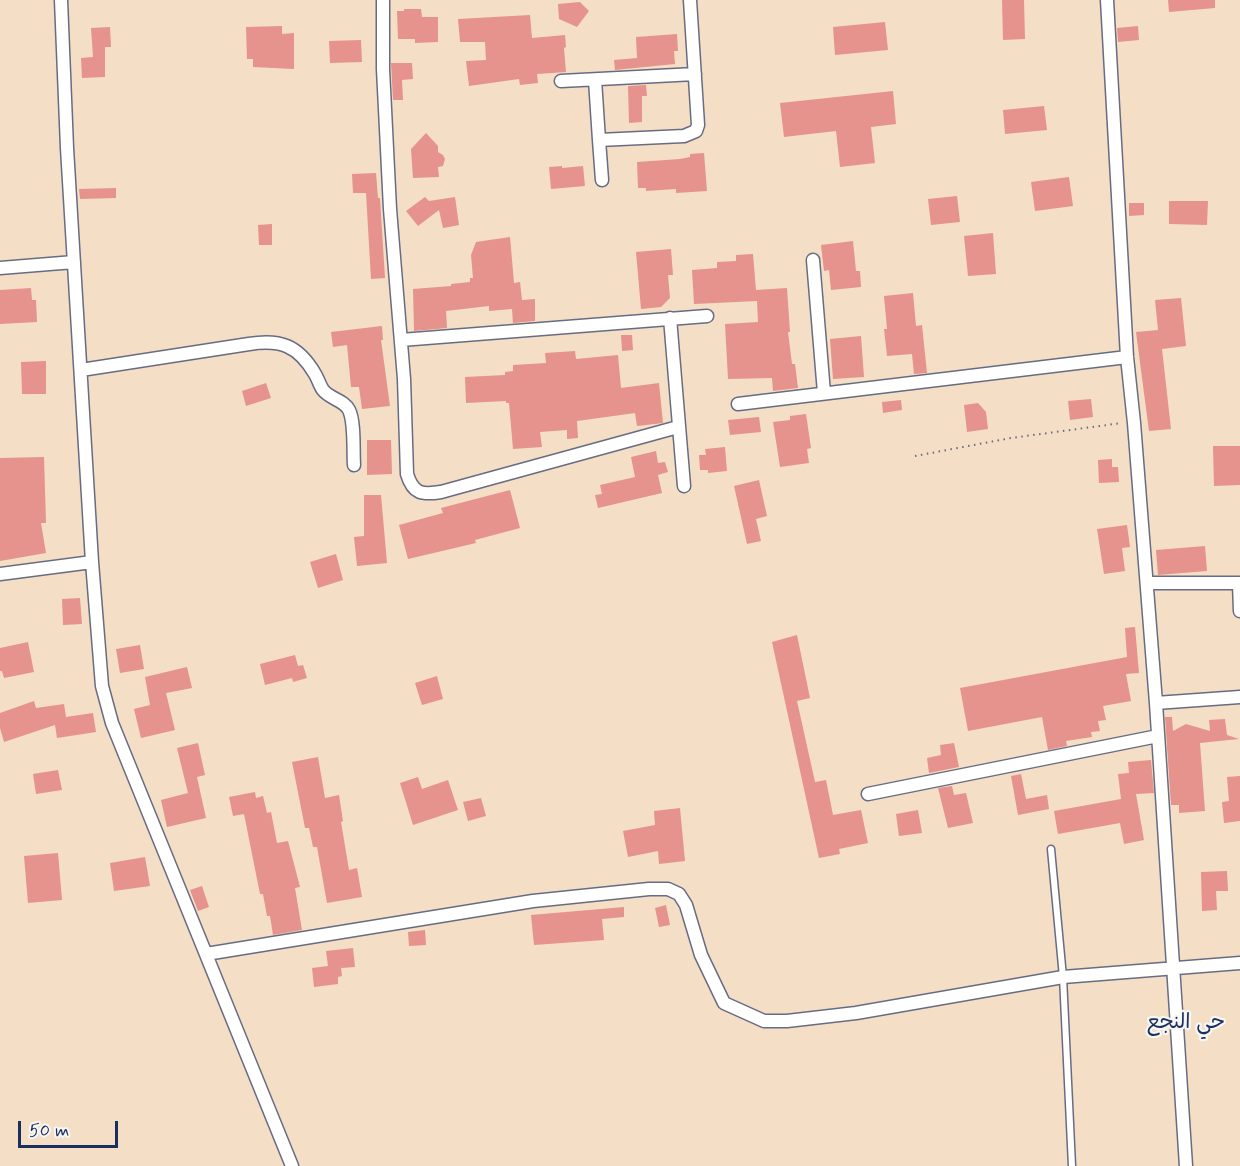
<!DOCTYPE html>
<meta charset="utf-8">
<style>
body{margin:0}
#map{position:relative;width:1240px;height:1166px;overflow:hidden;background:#f4dec5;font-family:Mynerve,sans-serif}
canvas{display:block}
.scale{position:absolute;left:18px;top:1121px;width:100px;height:27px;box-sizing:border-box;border:3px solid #1b2f5e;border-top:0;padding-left:8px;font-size:18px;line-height:21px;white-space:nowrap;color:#1b2f5e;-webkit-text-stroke:4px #f6f6f2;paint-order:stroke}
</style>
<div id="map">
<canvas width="1240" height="1166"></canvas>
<div class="scale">50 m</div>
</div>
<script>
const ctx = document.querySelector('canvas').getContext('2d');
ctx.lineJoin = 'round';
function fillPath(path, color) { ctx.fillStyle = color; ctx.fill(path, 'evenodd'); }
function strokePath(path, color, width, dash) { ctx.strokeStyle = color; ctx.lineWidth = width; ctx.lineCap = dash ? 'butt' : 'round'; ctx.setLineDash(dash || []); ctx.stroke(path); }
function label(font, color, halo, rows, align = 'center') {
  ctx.font = font + ' Mynerve,"Playpen Sans Arabic",sans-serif'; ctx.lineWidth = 4.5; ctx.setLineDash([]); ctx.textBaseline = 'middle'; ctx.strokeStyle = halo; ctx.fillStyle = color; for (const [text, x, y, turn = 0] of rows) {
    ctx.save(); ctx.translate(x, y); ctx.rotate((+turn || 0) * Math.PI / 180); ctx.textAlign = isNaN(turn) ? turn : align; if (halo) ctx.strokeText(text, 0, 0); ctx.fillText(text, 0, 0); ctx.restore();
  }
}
fillPath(new Path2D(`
 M1002,0H1024L1025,39L1003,40Z
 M1168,0H1215V8L1169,12Z
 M580,2L589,11L577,27L559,19L558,4Z
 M404,9H421L422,17H438V42L415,43V39H398L397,11H404Z
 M530,15L532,38L565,35L566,47L564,48L566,72L537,74L538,83L520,85L519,79L469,86L466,61L486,60L485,42H460L458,19Z
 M885,22L888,50L835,55L833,27Z
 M282,26V34L294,33V69L253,67V59H247L246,27Z
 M1138,26L1139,40L1118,42L1117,28Z
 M110,27L111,47H105V77L82,78L81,58L93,57L91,28Z
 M677,34L678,51H674L675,64L615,70L614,60L637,58L636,37Z
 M361,40L362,62L330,63L329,41Z
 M391,63H412L413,79L402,80L403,100H393Z
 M646,85L647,96H642V122L629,123L628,86Z
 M893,91L896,124L871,127L875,163L840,167L836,131L784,137L780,103Z
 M1044,106L1047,130L1005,134L1003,110Z
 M426,133L438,146V152L443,155L445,159L443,166L438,167L439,177L413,178L411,149Z
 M704,153L707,191L676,193V189L646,191V188H638L637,162L680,159L690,157V154Z
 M562,166V168L583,166L585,186L551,189L549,167Z
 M376,173L378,198H380L385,278L371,279L366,193H353L352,174Z
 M1069,177L1073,206L1035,211L1031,182Z
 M116,188V198L80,199L79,189Z
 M957,196L960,222L931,225L928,199Z
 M425,197L429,201L455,197L459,225L443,228L439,210L418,226L406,211Z
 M1169,201H1208L1207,225L1169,224Z
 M1129,203H1144V215L1129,216Z
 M272,224V245H259L258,225Z
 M993,233L996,274L968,276L964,236Z
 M510,237L514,283L520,282L522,300L535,299V321L513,323L512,309L489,311V306L446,311L447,328L414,331L413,289L451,286V284L470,282V278H473L471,255L476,242Z
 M853,241L856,271H860L861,287L831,290L829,270L824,271L821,245Z
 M671,249L673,275H668L670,298L661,307L641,309L636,252Z
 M753,254L756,290L787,288L790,332H788L792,364H795L798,388L773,391L772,378L728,379L725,324L758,322L757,301L694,304L692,270L717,268V262L736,261V255Z
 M31,288L32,300H36L37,322L0,324V290Z
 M913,293L916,326L922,325L927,373L914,374L912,354L887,356L884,329H887L884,296Z
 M1181,298L1186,346L1162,349L1171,429L1149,431L1136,332L1158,330L1155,300Z
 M382,326L383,340H381L390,406L362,409L359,387H351L347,345L333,347L331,332Z
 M621,335H632L633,350L622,351Z
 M861,336L864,377L833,379L830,339Z
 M575,351L576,359L618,355L621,388L659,383L663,423L637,426L635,413L577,421L578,438L567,439V430L540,432L542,447L513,449L509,403H506V401L466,403L465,377L505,375V372L513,371V365L546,363L545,353Z
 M46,361V394H22L21,362Z
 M266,383L271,398L246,406L242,391Z
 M1091,399L1093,417L1070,420L1068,401Z
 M901,400L902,410L883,413L882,402Z
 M978,403L986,412L988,429L967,432L964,405Z
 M806,414L811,448L807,449L809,463L780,467L773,422L790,420V416Z
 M759,417L761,432L730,435L728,420Z
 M367,440H391L392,474L367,475Z
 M1213,446H1240V485L1214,486Z
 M725,447L727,471L708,473V470H700L699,455H706L705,449Z
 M656,451L658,463L665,462L668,472L658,475L662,493L598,508L595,495L602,494L600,485L635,477L631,457Z
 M44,457L46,523H41L46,553L0,561V458Z
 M1112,459V467H1118L1119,482L1099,483L1098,460Z
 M759,480L767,516L756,519L761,541L747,544L734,486Z
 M510,490L520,528L475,540L476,543L408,559L399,525L443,513L441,508Z
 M364,495H381L387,563L357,566L354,537L364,536Z
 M1127,525L1130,547L1122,548L1125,571L1104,574L1097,529Z
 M1205,546L1207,571L1158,575L1156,550Z
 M336,554L343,580L318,588L310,562Z
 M80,598L82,624L63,625L62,599Z
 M1135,627L1139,673L1126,674L1131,701L1103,706L1106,720L1098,721L1100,731L1091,732L1092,737L1066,741L1067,746L1048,750L1042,717L968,731L960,688L1127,657L1125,628Z
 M797,635L810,698L797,701L815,782L826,780L833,815L861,810L868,843L839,849L840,854L819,858L772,642Z
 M28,642L34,672L4,678L2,671H0V648Z
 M140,645L144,669L120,673L116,649Z
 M295,655L298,666L303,665L307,678L293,682L292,678L265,685L260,664Z
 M187,667L192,688L166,693L175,730L141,738L134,709L150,705L145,677Z
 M437,676L443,699L422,705L415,683Z
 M34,701L36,708L64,704L66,717L93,713L96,732L57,738L55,725L4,742L0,728V713Z
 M1165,717H1172L1173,731L1186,724L1210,731L1209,720L1225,719L1227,735L1239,739L1200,743L1205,811L1179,813V805H1171Z
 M198,743L205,775L197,777L206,818L167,827L161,800L188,793L177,748Z
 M954,743L959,767L929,773L927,758L941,755L940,745Z
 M318,757L325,798L339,795L343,821L341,822L349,870L357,868L362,897L327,903L317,847H313L309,828H305L292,762Z
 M1151,760L1154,793L1136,794L1144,840L1124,844L1120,823L1058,834L1054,811L1121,799L1118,774L1129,773L1128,762Z
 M58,770L62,790L36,794L33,774Z
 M1021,774L1026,799L1047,795L1049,809L1018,815L1011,776Z
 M1240,776V821L1224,823L1222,802L1229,801L1227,777Z
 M418,777L422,789L448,780L458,810L413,825L400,783Z
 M952,786L954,795L966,793L973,823L948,828L938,788Z
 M255,792L256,798L263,796L267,813L271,812L277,843L288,841L300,887L295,888L302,930L273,935L270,916H267L263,894H260L244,814L233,816L229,797Z
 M481,798L486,816L468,821L463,802Z
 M680,808L685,861L659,864L658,851L628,857L623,831L655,825L654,811Z
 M918,810L922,833L899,836L896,814Z
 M58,853L62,900L28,903L24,856Z
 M145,857L150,886L114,891L110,863Z
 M1227,871L1228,891H1216L1217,910L1202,911L1201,872Z
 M202,886L209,907L198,911L190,890Z
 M666,905L670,925L659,927L655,908Z
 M624,907V917L602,919L604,940L534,945L531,915Z
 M425,930L426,945L409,946L408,932Z
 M353,948L355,967L341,968L342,976L338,977V984L314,987L312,968L328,966L326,951Z`), '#e5938c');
const lane = new Path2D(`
 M1051,849L1063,977L1072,1166`);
const street = new Path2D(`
 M61,0L67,148L92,562L102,686L112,723L292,1166
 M383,0V69L390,209L404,379L407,474C413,494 422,495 441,492L678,427
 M1107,0L1127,357L1134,423L1156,703L1186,1166
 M595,80L599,140L684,136L696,131L698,125L690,0
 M561,81L695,74
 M599,140L602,180
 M813,260L824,393
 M0,268L74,262
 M670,318L684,486
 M401,340L707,316
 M81,370L249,344C280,339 298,345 315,374C318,379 320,386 323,390C330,399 344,400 349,410C355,422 353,451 354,465
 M738,404L1127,357
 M0,574L92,562
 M1147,583H1240
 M1239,583L1240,611
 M1156,703L1240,697
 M868,794L1158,736
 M206,954L533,901L649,889H668L679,894L686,905L701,955L724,1003L764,1021H787L856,1013L1063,977L1240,963`);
strokePath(lane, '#676c82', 9);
strokePath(street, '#676c82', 15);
strokePath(new Path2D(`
 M915,456L1011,438L1122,423`), '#676c82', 2, [1.5, 4.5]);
strokePath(lane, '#fff', 6);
strokePath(street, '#fff', 12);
label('21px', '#1b2f5e', '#f6f6f2', [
 ["حي النجع",1186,1024]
]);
</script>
